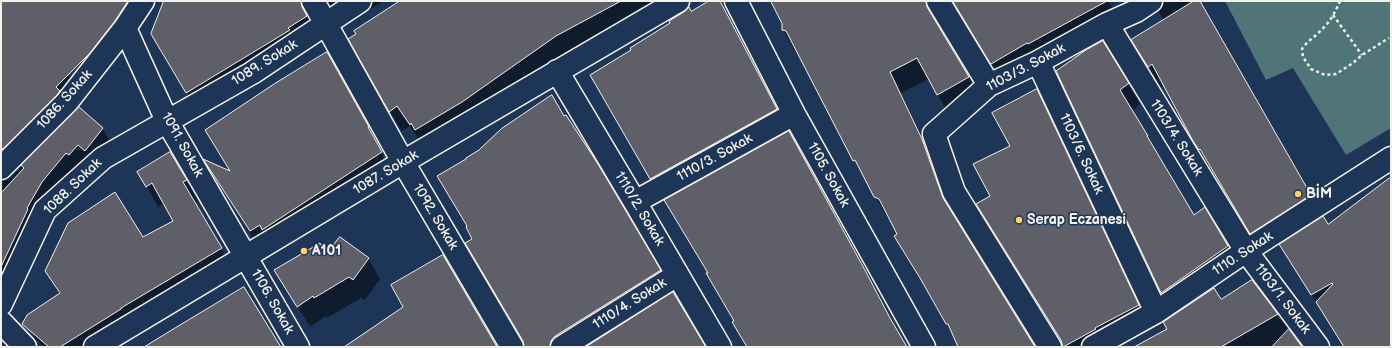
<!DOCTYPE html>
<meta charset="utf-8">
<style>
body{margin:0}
#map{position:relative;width:1392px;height:348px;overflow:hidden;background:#1d3557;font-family:"Balsamiq Sans",sans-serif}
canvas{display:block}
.frame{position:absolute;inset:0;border:2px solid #f4f1e8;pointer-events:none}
</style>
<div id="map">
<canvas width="1392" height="348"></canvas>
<div class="frame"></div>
</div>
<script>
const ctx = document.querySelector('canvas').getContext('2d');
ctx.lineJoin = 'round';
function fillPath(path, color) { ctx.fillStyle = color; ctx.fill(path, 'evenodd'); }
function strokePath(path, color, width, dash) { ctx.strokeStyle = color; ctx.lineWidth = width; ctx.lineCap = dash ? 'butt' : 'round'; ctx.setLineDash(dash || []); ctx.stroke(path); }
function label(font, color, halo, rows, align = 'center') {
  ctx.font = font + ' "Balsamiq Sans",sans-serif'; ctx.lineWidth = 3; ctx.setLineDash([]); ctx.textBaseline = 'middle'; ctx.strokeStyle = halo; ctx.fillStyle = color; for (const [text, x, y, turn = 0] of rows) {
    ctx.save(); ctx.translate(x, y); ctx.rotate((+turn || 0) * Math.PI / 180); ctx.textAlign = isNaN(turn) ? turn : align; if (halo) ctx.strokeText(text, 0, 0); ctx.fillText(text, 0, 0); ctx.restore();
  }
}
fillPath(new Path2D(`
 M1225,1H1391V128L1346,155L1293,68L1266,80Z`), '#507578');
fillPath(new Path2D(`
 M1,1H143L145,4L64,64L82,93L69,114L2,182L10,178L79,109L103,129L114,150L79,173L1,302Z
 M169,1H384L350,21L312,23L199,113L164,55Z
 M401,1H667L422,145L410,126L402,131L390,111Z
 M711,1H719L788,130L663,199L591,75L632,50L672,23L685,13L691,12Z
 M772,1H1108L1120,21L1004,84L962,15L956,10L938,16L937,23L938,27L980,98L949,115L929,79L901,93L934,161L954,217L1035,347H961L959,345L930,293L895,237L898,235L890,219L887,217L854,160L798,51H795L783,30V23Z
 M1164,1H1199L1322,216L1263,254L1213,169L1211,170L1194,141L1164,84L1161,87L1145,61L1164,21L1159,12L1163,7Z
 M1057,72L1128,84L1140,104L1132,111L1193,216L1204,209L1240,267L1174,313L1162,293Z
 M339,74L380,148L379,149L393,173L262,252L217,180L232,172Z
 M1037,91L1049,111L1150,326L1110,347H1065L989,225L992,197L1011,146Z
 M564,118L597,164L672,292L583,347H526L474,239Z
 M170,153L198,201L194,203L233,269L104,347H44L35,339L23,318L60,295L46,271L143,239L174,221L165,203L158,207L139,172Z
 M801,153L878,294L893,323L906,347H748Z
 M1391,178V347H1344L1293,265L1327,225Z
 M326,255L368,258L380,279L365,300L361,298L327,318L326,316L310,327L288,291Z
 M1252,282L1301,347H1136L1221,301Z`), '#0007');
const building = new Path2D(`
 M1,1H128L115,21L90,53L56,87L60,91L58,94L3,149L1,147Z
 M164,1H301L302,7L307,16L288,28L290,30L186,93L151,34Z
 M400,1H621L556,36L462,102L415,130L411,123L410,125L397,106L389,112L348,39L356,34L354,31Z
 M709,1H720L777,109L650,179L590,75L631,50L630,48L670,23L669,21L684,12L689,7L691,11Z
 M771,1H926L927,7L969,77L937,95L917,58L890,72L922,139L943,198L1035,347H958L948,324H946L920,278L894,236L897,234L879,199L874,197L855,160L853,161L786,31L782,30V24Z
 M953,1H1107L1028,44L1027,43L991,64Z
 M1194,1H1200L1311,195L1250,234L1200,149L1199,150L1193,141L1152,64L1148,67L1131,40Z
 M1103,41L1129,83L1120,90L1148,136H1147L1194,215L1205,207L1228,246L1161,293L1056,71L1086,50Z
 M327,52L369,127H368L382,152L262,230L260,225L250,231L203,159L230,171L205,130L274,84Z
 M1037,89L1139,305L1095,328L1096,329L1063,347L1061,340L976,204L990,196L973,164L1010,146L992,113Z
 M552,95L564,116L566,115L598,164L661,270L555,336L551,341L550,347H524L523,341L465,243L472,239L466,227L467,226L437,176L466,159V158L479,150L501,129Z
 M79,107L103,128L85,151L78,145L69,155L66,153L42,182L27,208L28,209L1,267V193L24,168L21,165Z
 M789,131L866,272L890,318L907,347H747L732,322L734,321L706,273H708L664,200Z
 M170,152L187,180L183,182L222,248L121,308V309L60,347H49L22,324L27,315L60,293L45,271L68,223L115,192L143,237L173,221L152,183L146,187L137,172Z
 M1391,177V347H1344L1316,302L1333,284L1332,283L1311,295L1279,244L1323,216L1328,224Z
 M340,237L369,258L353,280L349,277L314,298L313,296L297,307L274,270L320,243L326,253Z
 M443,255L497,347H344L403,307L391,285Z
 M1252,280L1278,314L1221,347H1134L1167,329L1163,322L1214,288L1221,299Z
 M244,287L281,347H144L175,328Z
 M673,292L706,347H586Z
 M1289,329L1302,347H1272Z`);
fillPath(building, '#5f5f69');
strokePath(building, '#f4f1e8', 1);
const minor = new Path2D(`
 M313,1L403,162L512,347
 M736,1L794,114L924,347
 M938,1L989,85
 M1107,24L1246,251L1318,347
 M125,28L167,121L298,347
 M1038,62L1156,312
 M557,71L635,202L720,347
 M1,168L67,102L125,28L143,1
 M635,202L794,114
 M1,304L45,210L103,158L252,73L360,1
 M1,322L25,347
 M95,347L403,162L678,1
 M562,347L677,275
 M1050,347L954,192L934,134L989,85L1038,62L1107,24L1136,11L1151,1
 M1093,347L1156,312L1246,251L1391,158`);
strokePath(minor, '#f4f1e8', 25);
strokePath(new Path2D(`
 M1340,1C1336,10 1332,19 1325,26C1318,35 1308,40 1302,49L1303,57L1311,69L1325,75L1336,74L1353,63L1362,55L1389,38
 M1333,15L1362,55`), '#f4f1e8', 2.5, [3, 3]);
strokePath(minor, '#1d3557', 22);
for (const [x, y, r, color] of [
 [1298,194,4,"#ffd166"],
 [1019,220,4,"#ffd166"],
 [304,251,4,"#ffd166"]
]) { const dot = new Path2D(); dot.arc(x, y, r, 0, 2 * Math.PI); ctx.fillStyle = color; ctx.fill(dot); strokePath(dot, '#1d3557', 1.5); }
label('14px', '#f4f1e8', '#1d3557', [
 ["1089. Sokak",265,63,-32],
 ["1103/3. Sokak",1026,68,-28],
 ["1086. Sokak",65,100,-48],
 ["1103/4. Sokak",1176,138,58],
 ["1091. Sokak",182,145,61],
 ["1103/6. Sokak",1081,154,65],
 ["1110/3. Sokak",715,158,-29],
 ["1087. Sokak",386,173,-31],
 ["1105. Sokak",828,175,61],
 ["1088. Sokak",73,187,-44],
 ["1110/2. Sokak",639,209,59],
 ["1092. Sokak",435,217,59],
 ["1110. Sokak",1243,254,-33],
 ["1103/1. Sokak",1282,299,53],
 ["1106. Sokak",272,302,60],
 ["1110/4. Sokak",630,304,-32]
]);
label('bold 14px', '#f4f1e8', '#1d3557', [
 ["BİM",1306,194],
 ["Serap Eczanesi",1027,220],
 ["A101",312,251]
], 'left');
</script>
